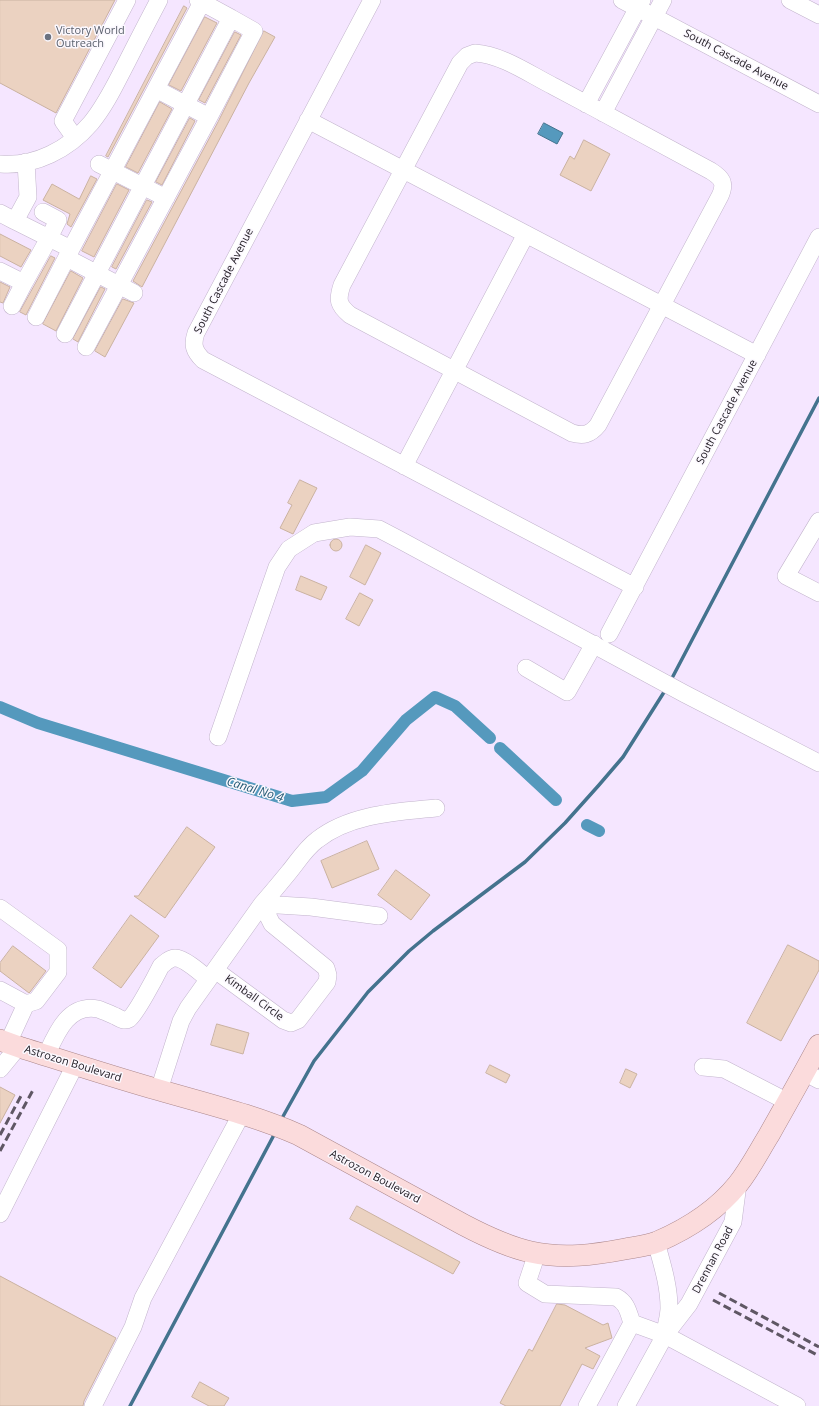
<!DOCTYPE html>
<style>
body{margin:0}
canvas{display:block;background:#f5e6ff}
</style>
<canvas width="819" height="1406"></canvas>
<script>
const ctx = document.querySelector('canvas').getContext('2d');
ctx.lineJoin = 'round';
function fillPath(path, color) { ctx.fillStyle = color; ctx.fill(path, 'evenodd'); }
function strokePath(path, color, width, dash) { ctx.strokeStyle = color; ctx.lineWidth = width; ctx.lineCap = dash ? 'butt' : 'round'; ctx.setLineDash(dash || []); ctx.stroke(path); }
function label(font, color, halo, rows, align = 'center') {
  ctx.font = font + ' "Open Sans",sans-serif'; ctx.lineWidth = 3; ctx.setLineDash([]); ctx.textBaseline = 'middle'; ctx.strokeStyle = halo; ctx.fillStyle = color; for (const [text, x, y, turn = 0] of rows) {
    ctx.save(); ctx.translate(x, y); ctx.rotate((+turn || 0) * Math.PI / 180); ctx.textAlign = isNaN(turn) ? turn : align; if (halo) ctx.strokeText(text, 0, 0); ctx.fillText(text, 0, 0); ctx.restore();
  }
}
const water = new Path2D(`
 M544,123L563,133L557,144L538,134Z`);
fillPath(water, '#5599bd');
strokePath(water, '#44738e', 1);
strokePath(new Path2D(`
 M671,680L819,398
 M281,1120L314,1061L368,992L409,951L433,931L525,862L565,823L599,785L623,757L666,689
 M130,1406L275,1133`), '#44738e', 3.5);
strokePath(new Path2D(`
 M0,707L38,723L292,801L326,797L362,771L406,720L435,697L455,706L490,738
 M500,748L556,800
 M587,825L599,831`), '#5599bd', 12);
const building = new Path2D(`
 M0,0H115L56,113L0,83Z
 M184,6L187,8L108,157L106,156Z
 M205,17L217,23L181,91L169,85Z
 M264,31L275,37L249,83L142,287L133,281L218,122Z
 M235,32L241,35L205,103L199,100Z
 M160,102L172,109L138,173L126,167Z
 M190,118L195,121L162,185L156,182Z
 M584,140L610,154L591,191L560,175L570,156L574,159Z
 M91,176L97,179L71,227L67,224L70,214L43,200L52,184L79,199Z
 M117,184L129,190L94,257L82,251Z
 M147,200L152,202L116,269L112,267Z
 M0,234L31,250L21,267L0,256Z
 M51,256L55,258L26,315L20,312Z
 M71,271L83,278L56,331L43,324Z
 M0,282L10,287L3,303L0,302Z
 M101,287L105,289L78,342L73,339Z
 M123,299L134,303L105,357L95,351Z
 M300,480L317,488L293,534L280,528L292,505L288,503Z
 M330 545a6 6 0 1 1 12 0a6 6 0 1 1-12 0Z
 M366,545L381,553L365,585L350,577Z
 M301,576L327,587L321,600L296,590Z
 M360,593L373,600L359,626L346,619Z
 M187,827L215,847L165,918L134,896H138Z
 M367,841L379,869L332,888L321,861Z
 M396,870L430,895L411,920L378,895Z
 M131,915L159,936L121,988L93,968Z
 M788,945L819,961V970L781,1041L747,1023Z
 M13,946L46,971L30,992L29,993L0,971V963Z
 M217,1024L249,1033L243,1054L211,1045Z
 M490,1065L510,1075L506,1083L486,1073Z
 M626,1069L637,1074L630,1088L620,1083Z
 M0,1087L15,1095L0,1123Z
 M357,1206L460,1262L453,1274L350,1219Z
 M0,1276L116,1338L84,1401L83,1406H0Z
 M557,1304L565,1305L603,1325L608,1323L612,1338L585,1348L600,1356L593,1369L582,1364L560,1406H506L500,1403L529,1349L532,1351Z
 M200,1382L229,1398L224,1406H209L192,1397Z`);
fillPath(building, '#ebd2c1');
strokePath(building, '#cab2a1', 1);
const minor = new Path2D(`
 M372,0L196,333C192,345 194,351 203,360L635,587
 M622,0L819,104
 M790,0L819,15
 M475,53C503,55 529,74 553,86C606,114 659,143 711,171C722,178 726,183 720,196L598,425C590,435 583,436 572,433L350,315C338,305 337,300 342,285L460,63L467,56Z
 M586,104L642,0
 M603,113L663,0
 M209,117L254,31L231,18
 M308,120L757,355
 M75,138L63,121L127,0
 M0,164C35,167 69,149 91,123C106,105 116,83 127,62C137,42 148,21 159,0
 M99,164L166,198
 M0,213L15,221L28,197L26,162
 M15,221L49,238L24,283
 M71,249L202,2
 M67,258L134,293
 M0,271L24,283L12,306
 M36,317L71,249L49,238L58,220L43,212
 M65,334L231,18L198,0
 M86,347L209,117L156,89
 M404,466L526,234
 M819,521L786,576L819,593
 M609,634L819,237
 M526,668L567,692L594,644
 M218,737L277,567L289,549L314,533L350,527L379,529L400,540L685,694L819,763
 M262,904C271,894 280,883 289,872C298,861 306,848 317,840C350,814 396,812 436,808
 M262,904L311,907L379,916
 M0,908L58,950V972L36,1001L26,1004L0,990
 M8,1043L26,1004
 M46,1056C56,1034 68,1003 98,1009C104,1011 110,1014 115,1016C119,1018 124,1022 129,1019C136,1014 156,976 161,966C165,963 169,958 175,958C184,958 201,973 208,979
 M703,1067L724,1069L788,1102
 M0,1069L18,1047
 M804,1072L819,1080
 M159,1090L181,1021L188,1008L262,904L272,924L326,968L328,975L327,982L298,1020L291,1023L283,1020L215,970
 M0,1214L75,1065
 M656,1242C662,1264 669,1285 669,1308C669,1316 666,1325 665,1333
 M537,1253L527,1283L545,1294L616,1297C627,1303 628,1311 632,1323L665,1335L797,1406
 M93,1406L133,1327L143,1298L242,1113
 M587,1406L632,1323
 M626,1406L665,1335L689,1304L733,1222L738,1184`);
const major = new Path2D(`
 M0,1040L22,1048C68,1062 113,1077 159,1090C207,1104 254,1115 299,1135L464,1225C485,1236 508,1247 531,1252C563,1259 594,1255 625,1249C636,1247 647,1246 657,1242C687,1229 718,1209 738,1184C750,1169 759,1151 769,1135C786,1105 803,1075 819,1045`);
strokePath(minor, '#c2b4cc', 18);
strokePath(major, '#ac888c', 22);
strokePath(minor, '#fff', 17);
strokePath(major, '#fbdbdc', 21);
strokePath(new Path2D(`
 M0,1135L21,1096
 M0,1151L33,1090
 M719,1293L819,1347
 M713,1300L819,1356`), '#5f5764', 3, [8, 4]);
for (const [x, y, r, color] of [
 [48,37,4,"#6b7280"]
]) { const dot = new Path2D(); dot.arc(x, y, r, 0, 2 * Math.PI); ctx.fillStyle = color; ctx.fill(dot); strokePath(dot, '#fbf8fe', 1.5); }
label('11px', '#5b616d', '#fbf8fe', [
 ["Victory World",56,31],
 ["Outreach",56,44]
], 'left');
label('11px', '#1e1921', '#fbf8fe', [
 ["South Cascade Avenue",736,60,28],
 ["South Cascade Avenue",224,281,-63],
 ["South Cascade Avenue",727,412,-62],
 ["Kimball Circle",254,998,36],
 ["Astrozon Boulevard",73,1064,17],
 ["Astrozon Boulevard",375,1177,28],
 ["Drennan Road",713,1260,-62]
]);
label('italic 12px', '#255a74', '#fbf8fe', [
 ["Canal No 4",255,790,17]
]);
</script>
